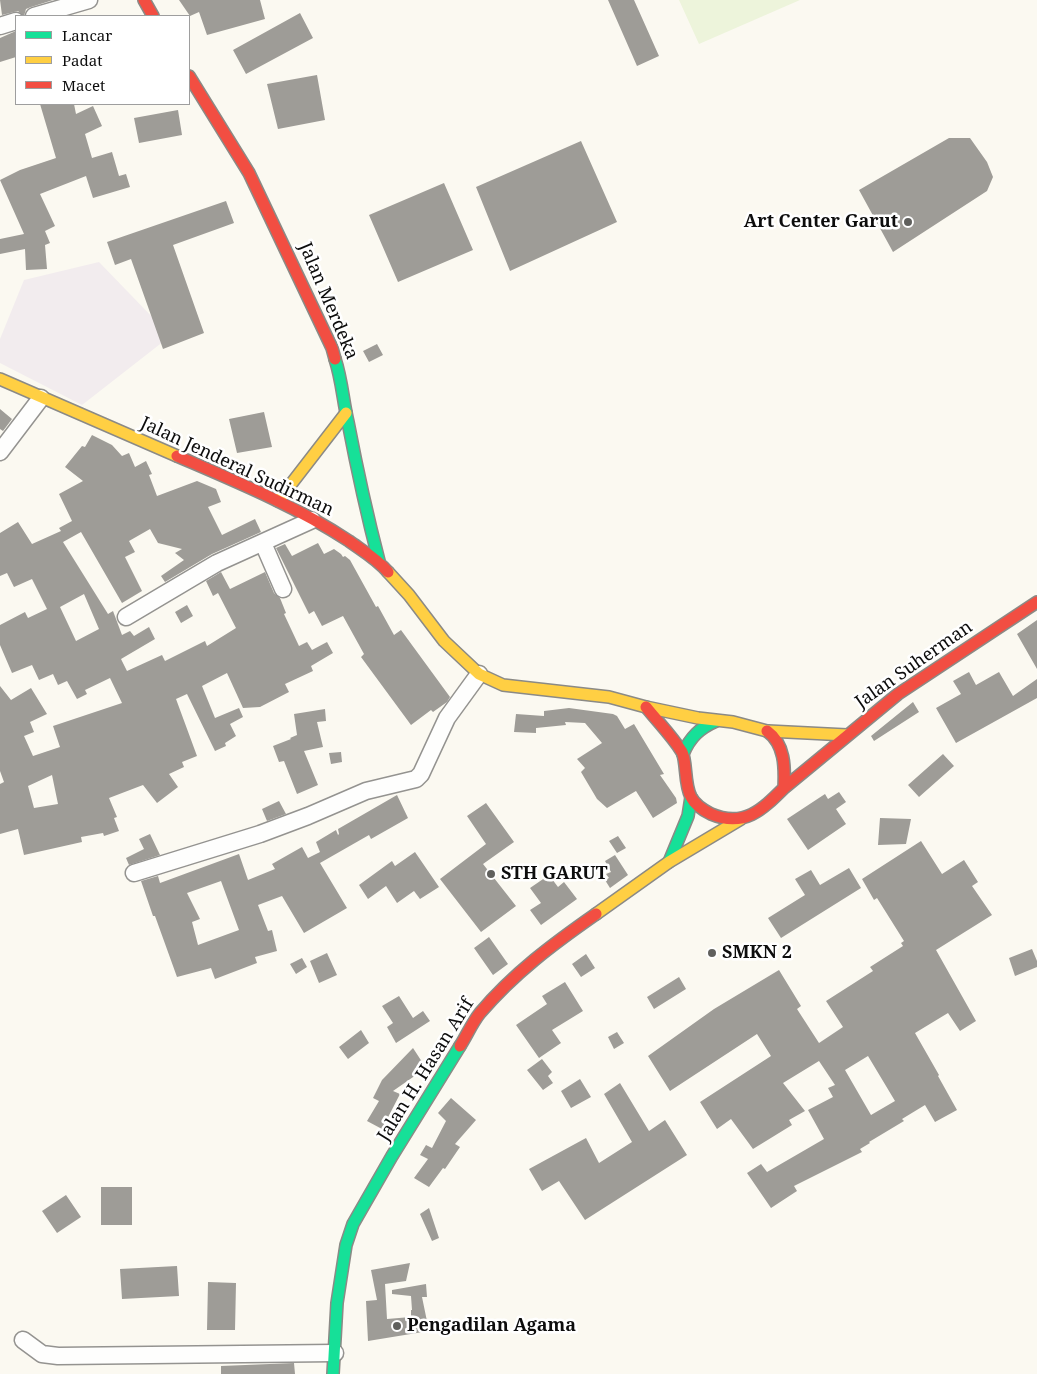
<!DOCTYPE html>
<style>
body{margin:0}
#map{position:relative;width:1037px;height:1374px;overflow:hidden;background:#fbf9f1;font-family:"Noto Serif",serif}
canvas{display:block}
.legend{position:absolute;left:15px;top:15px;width:175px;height:90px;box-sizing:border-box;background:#fff;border:1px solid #9e9e9e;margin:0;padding:6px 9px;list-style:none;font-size:15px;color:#0d0d0d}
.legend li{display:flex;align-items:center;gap:10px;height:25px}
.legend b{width:25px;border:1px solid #9e9e9e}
</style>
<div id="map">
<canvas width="1037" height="1374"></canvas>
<ul class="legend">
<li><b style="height:6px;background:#16e098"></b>Lancar</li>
<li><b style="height:6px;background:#ffcf43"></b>Padat</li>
<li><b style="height:6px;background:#f24e42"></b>Macet</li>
</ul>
</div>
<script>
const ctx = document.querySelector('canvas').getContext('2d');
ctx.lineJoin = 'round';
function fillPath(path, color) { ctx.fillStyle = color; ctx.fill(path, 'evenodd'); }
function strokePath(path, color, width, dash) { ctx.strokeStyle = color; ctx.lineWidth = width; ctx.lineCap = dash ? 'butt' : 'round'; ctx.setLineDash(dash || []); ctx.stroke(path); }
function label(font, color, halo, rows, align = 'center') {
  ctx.font = font + ' "Noto Serif",serif'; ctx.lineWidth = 5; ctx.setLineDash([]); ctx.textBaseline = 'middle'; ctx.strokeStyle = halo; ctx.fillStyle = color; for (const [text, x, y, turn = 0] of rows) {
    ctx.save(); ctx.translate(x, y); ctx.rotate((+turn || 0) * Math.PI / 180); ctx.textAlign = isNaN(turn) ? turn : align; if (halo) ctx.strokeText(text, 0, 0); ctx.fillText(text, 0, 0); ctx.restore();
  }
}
fillPath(new Path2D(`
 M99,262L158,323L164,341L82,405L0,363V339L24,280Z`), '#f2ecee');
fillPath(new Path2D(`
 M679,0H800L699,44Z`), '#edf4db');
fillPath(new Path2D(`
 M0,0H53L31,7L26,9L24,16L18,11L2,15Z
 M179,0H260L265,19L207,35L199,12L190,16Z
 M608,0H634L659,56L637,66Z
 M300,13L313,38L246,74L233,50Z
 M16,31V57L0,62V38Z
 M317,75L325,120L278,129L267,84Z
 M40,104H74L76,114L93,106L102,126L85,134L92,158L112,152L119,176L126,174L130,187L93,198L86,176L40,194L55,226L45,231L50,243L45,245L47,269L26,270L25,249L0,254V239L24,234L0,180L20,170L56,158Z
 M178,110L182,135L139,143L134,118Z
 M949,138H970L987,162L993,177L987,191L893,252L859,190Z
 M581,141L617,222L510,271L476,187Z
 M444,183L473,250L398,282L369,215Z
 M226,201L234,223L173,245L204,333L163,349L131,259L115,265L107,242Z
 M377,344L383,355L369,362L363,351Z
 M0,409L12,419L3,431L0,429Z
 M264,412L272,447L237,453L229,419Z
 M92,435L112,445L122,456L129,453L135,467L146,461L152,474L149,475L157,496L197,481L216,489L221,502L208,507L222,535L255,519L261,532L212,554L165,582L161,576L184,560L175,553L182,549L158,543L150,529L129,541L135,552L125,557L142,591L122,603L81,532L63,542L108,614L113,611L122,635L130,631L134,636L149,627L155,639L121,659L127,671L162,655L165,661L205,641L207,646L236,628L218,593L213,596L206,581L221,572L230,589L265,572L274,593L280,598L286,613L284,614L299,646L307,642L312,650L327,642L333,653L311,666L313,671L285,684L289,692L260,707L243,708L227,673L202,686L215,718L239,708L243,717L230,724L236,736L225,743L226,746L215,751L187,694L176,699L197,756L182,762L184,767L169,774L178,787L157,803L143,785L109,798L117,817L114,818L119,831L104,836L103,833L81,837L82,842L24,855L18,829L0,834V784L4,782L0,771V686L11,700L31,688L47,714L30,722L34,732L24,736L33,756L60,747L53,726L122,703L110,678L85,690L87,694L77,699L67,681L58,685L53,674L39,680L32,665L12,673L0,645V625L25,612L28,618L47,609L32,579L14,587L7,573L0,576V533L18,522L32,544L61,531L59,528L72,521L59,494L83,481L65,467L82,446L85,447ZM84,594L99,629L76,641L60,607ZM52,775L58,804L34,808L28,786Z
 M318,543L324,554L334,549L341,554L343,557L345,556L350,560L376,607L378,606L394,635L401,630L450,697L447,702L433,712L431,710L411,725L361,657L364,654L343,616L322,626L314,611L309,614L276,548L285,544L292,556Z
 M187,605L193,616L181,623L175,612Z
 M1037,620V669L1017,634Z
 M969,672L976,685L999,672L1013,696L1037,679V698L956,743L936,708L961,694L953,681Z
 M913,702L919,712L874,741L871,736Z
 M569,708L613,714L617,716L625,729L634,724L664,774L660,775L676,798L677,803L653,818L636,791L607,808L597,799L581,772L585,768L577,759L602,743L585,723L565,722L566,725L536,728V733L514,732L516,714L544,716V711Z
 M325,709L326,721L317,722L323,747L304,751L318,785L297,794L284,761L279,762L273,746L291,739L290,738L297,735L294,714Z
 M341,752L342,762L331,764L329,753Z
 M943,754L954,766L919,797L908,785Z
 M839,792L846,802L836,809L846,824L808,850L787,819L825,794L828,799Z
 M397,795L408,818L371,839L369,835L320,863L347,908L304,933L282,896L258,905L268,931L272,930L277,951L255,957L257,963L215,979L211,968L177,977L155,916H153L141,881L158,876L160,883L239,854L248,880L275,869L272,864L302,847L308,858L320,852L316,842L336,830L338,835L339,834L338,829ZM221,881L239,930L198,945L192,922L200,919L187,893Z
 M279,801L286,814L267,821L262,809Z
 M486,803L514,842L483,864L516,906L481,932L440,879L486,844L467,816Z
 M880,818L911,819L906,844L878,845Z
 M150,834L160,855L129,865L126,858L144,849L139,839Z
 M618,836L626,848L617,853L609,841Z
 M921,841L942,874L964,860L978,882L972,886L992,915L936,950L976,1021L960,1031L948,1013L915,1033L939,1075L938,1076L957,1110L935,1122L925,1105L902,1119L904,1121L869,1142L870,1143L860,1149L862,1152L794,1186L797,1191L771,1208L747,1173L761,1164L767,1172L824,1139L808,1110L833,1097L828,1088L835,1085L819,1061L783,1083L805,1111L789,1120L792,1125L753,1149L731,1119L717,1129L700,1102L771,1056L757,1034L670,1091L648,1056L714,1009L779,970L801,1006L797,1009L819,1043L843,1027L826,1001L873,971L870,967L903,946L901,943L904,941L877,898L874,900L862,879ZM868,1056L895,1101L871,1115L845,1070Z
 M415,852L439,887L420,899L414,891L397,903L386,886L368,899L359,885L392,861L395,866Z
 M615,855L628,875L610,888L605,880L609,878L606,874L611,872L605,861Z
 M849,868L861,888L781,938L768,918L805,895L795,879L811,870L820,885Z
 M549,875L558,887L564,882L577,899L541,925L530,910L541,903L530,888Z
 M489,937L508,964L493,975L474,948Z
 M1032,949L1037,961V967L1015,976L1009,958Z
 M327,953L337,975L319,983L310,961Z
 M586,954L595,968L581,977L572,964Z
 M302,958L307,967L296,974L290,964Z
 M679,977L686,989L654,1009L647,997Z
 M565,982L583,1011L552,1030L561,1043L539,1058L516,1025L547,1004L542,996Z
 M399,996L413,1018L423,1011L430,1021L396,1043L387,1027L393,1023L382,1006Z
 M361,1030L369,1043L348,1059L339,1047Z
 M617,1032L624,1043L614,1049L608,1037Z
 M413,1048L426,1068L393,1091L400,1094L382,1129L367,1121L379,1101L373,1098L382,1080Z
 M542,1059L552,1072L548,1076L553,1083L543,1090L527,1070Z
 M580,1079L591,1097L571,1108L561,1091Z
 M620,1083L649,1131L665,1120L687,1155L585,1220L559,1181L542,1191L529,1169L586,1138L599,1163L632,1142L604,1094Z
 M451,1098L476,1120L455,1144L460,1147L445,1169L443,1168L429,1187L414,1178L428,1159L420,1155L426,1145L432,1148L446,1121L438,1113Z
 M101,1187H132V1225H101Z
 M66,1195L81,1217L57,1233L42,1211Z
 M429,1208L439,1238L432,1241L420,1214Z
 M410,1263L406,1281L385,1284L387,1319L411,1317V1310H412L411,1296L392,1294V1290L426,1284L427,1297H422L429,1331L368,1341L366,1301L377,1300L371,1270Z
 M177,1266L179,1296L122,1299L120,1269Z
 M208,1282L236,1283L235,1330H207Z
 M294,1363L295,1374H221V1366Z`), '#9e9c97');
const street = new Path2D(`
 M34,16L89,0
 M0,26L16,21
 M0,452L41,398
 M263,543L283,589
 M126,617L217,563L312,520
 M134,873L260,834L308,816L366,791L416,779L421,774L447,718L479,674
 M23,1340L42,1354L58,1356L335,1353`);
const fast = new Path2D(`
 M335,359C342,380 343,401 348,422C357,469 367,515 379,561
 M683,754C690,737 700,728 716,721
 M669,862L688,816L691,797
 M333,1374L337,1303L346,1245L353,1224L392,1156L460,1046`);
const slow = new Path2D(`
 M0,379L177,456
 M278,501L346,413
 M388,572L409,595L444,641L479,674L503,685L609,697L646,707L698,718L733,722L767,731
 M768,731L847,735
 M596,914L669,862L741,819`);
const jam = new Path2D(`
 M144,0L153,16
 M189,76L249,173L332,348L335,359
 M177,456C235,481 296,506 349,541C363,551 377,559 388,572
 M646,707C658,722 672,736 682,752C687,762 684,784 691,797C695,805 703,810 711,814C744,828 762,810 784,788C785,767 785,744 767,731
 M784,788L898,694L1037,602
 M460,1046C467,1035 472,1023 480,1013C514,973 553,944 596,914`);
strokePath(street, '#949390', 19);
strokePath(fast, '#8b8a86', 14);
strokePath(slow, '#8b8a86', 14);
strokePath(jam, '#8b8a86', 14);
strokePath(street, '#fefefd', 16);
strokePath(fast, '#16e098', 11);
strokePath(slow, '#ffcf43', 11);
strokePath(jam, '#f24e42', 11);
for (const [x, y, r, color] of [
 [908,222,5,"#60605d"],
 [491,874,5,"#60605d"],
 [712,953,5,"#60605d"],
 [397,1326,5,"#60605d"]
]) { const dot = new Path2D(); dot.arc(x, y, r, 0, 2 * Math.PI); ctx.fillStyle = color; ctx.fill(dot); strokePath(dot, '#fff', 2); }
label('bold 18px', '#0d0d0d', '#fff', [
 ["Art Center Garut",898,222,"right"],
 ["STH GARUT",501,874],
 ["SMKN 2",722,953],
 ["Pengadilan Agama",407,1326]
], 'left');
label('18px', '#0d0d0d', '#fff', [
 ["Jalan Merdeka",328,301,67],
 ["Jalan Jenderal Sudirman",237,467,25],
 ["Jalan Suherman",914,665,-35],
 ["Jalan H. Hasan Arif",426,1070,-58]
]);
</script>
